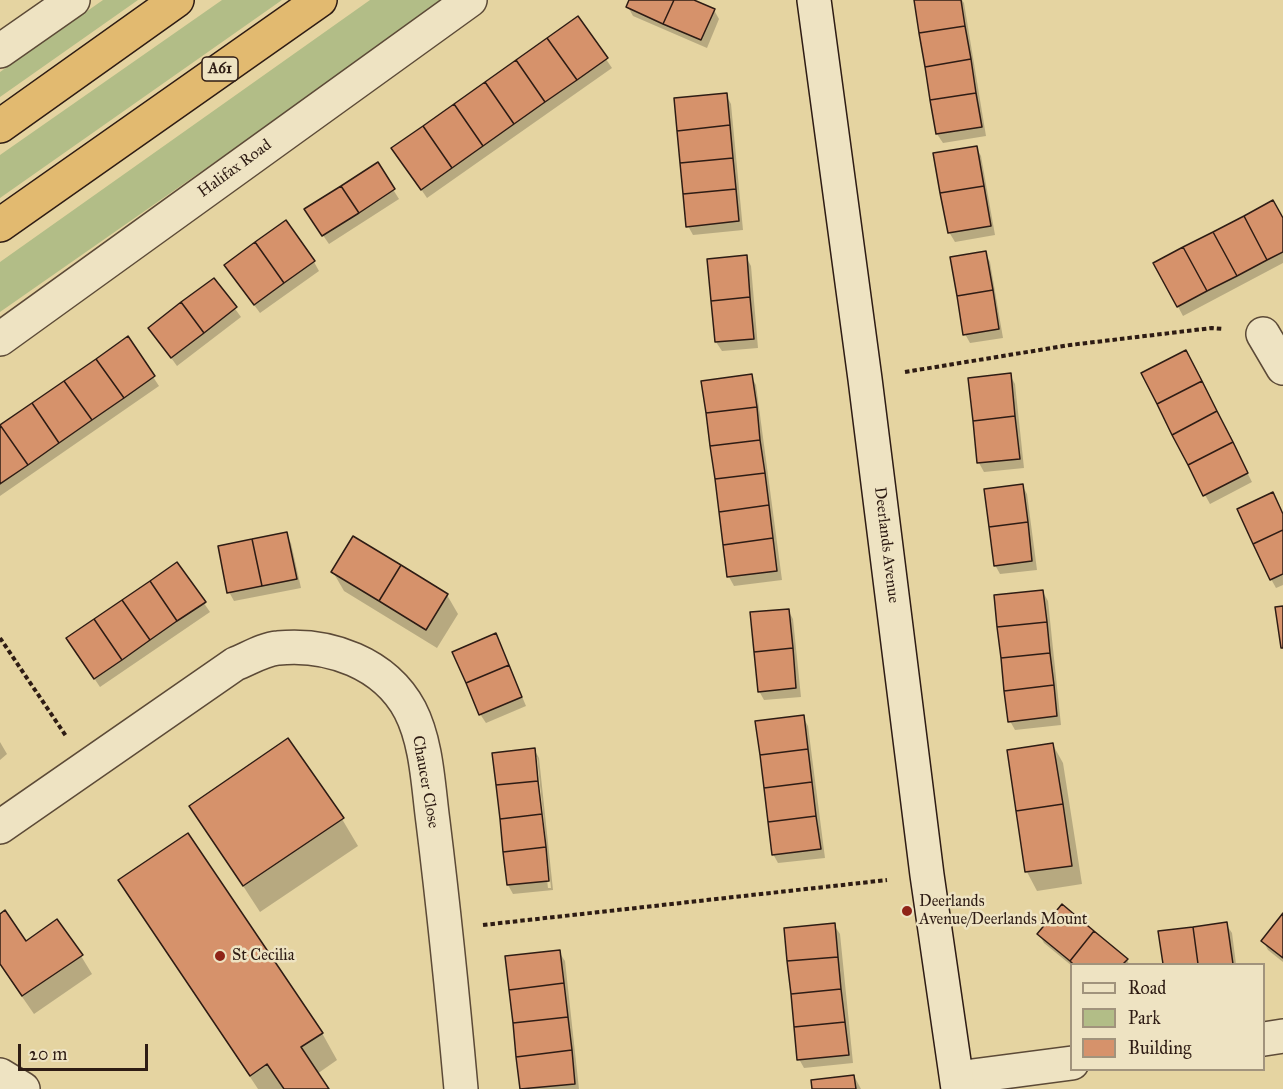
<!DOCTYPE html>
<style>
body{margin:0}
#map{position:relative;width:1283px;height:1089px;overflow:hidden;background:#e5d4a1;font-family:"IM FELL Great Primer",serif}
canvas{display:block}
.legend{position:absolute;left:1070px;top:963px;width:195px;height:108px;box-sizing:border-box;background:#eee3c2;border:2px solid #a1937c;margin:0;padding:8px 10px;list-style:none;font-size:18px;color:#2e1c14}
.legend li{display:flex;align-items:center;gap:12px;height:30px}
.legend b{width:30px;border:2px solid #a1937c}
.scale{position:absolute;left:18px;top:1044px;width:130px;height:27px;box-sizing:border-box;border:3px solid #2e1c14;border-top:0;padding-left:8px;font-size:18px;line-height:21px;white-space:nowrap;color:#2e1c14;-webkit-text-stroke:4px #eee3c2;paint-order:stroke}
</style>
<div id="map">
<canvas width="1283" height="1089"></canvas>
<ul class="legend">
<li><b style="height:8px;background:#eee3c2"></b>Road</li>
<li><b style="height:16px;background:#b2bd87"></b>Park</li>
<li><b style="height:16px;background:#d6926b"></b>Building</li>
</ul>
<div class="scale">20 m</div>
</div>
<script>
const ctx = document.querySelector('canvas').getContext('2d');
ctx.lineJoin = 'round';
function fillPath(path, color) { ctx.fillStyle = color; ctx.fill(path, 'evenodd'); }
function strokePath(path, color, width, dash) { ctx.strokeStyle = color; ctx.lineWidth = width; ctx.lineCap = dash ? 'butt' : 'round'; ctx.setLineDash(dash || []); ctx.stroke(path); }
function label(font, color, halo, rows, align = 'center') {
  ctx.font = font + ' "IM FELL Great Primer",serif'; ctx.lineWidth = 5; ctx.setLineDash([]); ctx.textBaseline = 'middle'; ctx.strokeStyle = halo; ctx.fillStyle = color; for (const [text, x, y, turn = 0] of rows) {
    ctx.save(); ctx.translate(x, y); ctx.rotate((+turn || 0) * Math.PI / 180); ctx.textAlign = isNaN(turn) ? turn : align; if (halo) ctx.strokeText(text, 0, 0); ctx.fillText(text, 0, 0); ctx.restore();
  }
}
fillPath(new Path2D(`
 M103,0H138L0,97V72Z
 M222,0H282L0,198V155Z
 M370,0H447L0,312V262Z`), '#b2bd87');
fillPath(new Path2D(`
 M631,0H690L714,10L719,19L707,48L633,16L628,7Z
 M921,0H962L964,3L986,136L943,143L937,134Z
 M578,18L612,68L427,198L399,157Z
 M726,95L731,104L743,230L693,235L688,226Z
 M976,147L981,156L995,235L955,242L949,232Z
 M377,164L399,199L329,244L311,218Z
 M1283,220V263L1183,316L1155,264Z
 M985,253L990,262L1003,338L970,343L965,334Z
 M746,257L751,266L758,348L722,351L716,342Z
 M314,262L319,271L260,313L231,274Z
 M214,280L241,317L177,366L156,337Z
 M128,339L159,386L0,496V427Z
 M1191,361L1252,482L1210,504L1205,495Z
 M1010,375L1015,384L1024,468L984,472L979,463L970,380Z
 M751,376L756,385L782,580L734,586L729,577L703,382Z
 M1022,485L1027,494L1037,570L1000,574L995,565Z
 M1283,515V585L1276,588L1271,579Z
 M286,534L291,543L301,588L234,601L229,592Z
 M177,564L210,612L100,687L73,647Z
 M333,572L447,595L458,614L437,648L344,591Z
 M1043,592L1048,601L1061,725L1015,730L1010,721Z
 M788,610L793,619L801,697L764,700L759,691Z
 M500,644L526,706L486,723L480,714Z
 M803,717L808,726L825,858L778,863L773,854Z
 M0,742L7,754L0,760Z
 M1053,745L1063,763L1082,884L1037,891L1027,872L1008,751Z
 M534,749L539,758L553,890L513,894L508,885ZM534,757H537L551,888H548Z
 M191,806L342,819L358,846L260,912Z
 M120,880L322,1033L337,1060L317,1074L327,1089H258Z
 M0,916L26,943L81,956L92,974L34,1014L0,965Z
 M1283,916V962L1268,950L1263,941Z
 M1226,924L1232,933L1236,964H1164L1160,932Z
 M834,925L840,934L853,1063L804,1068L799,1059Z
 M1039,934L1127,960L1129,964L1072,966L1044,943Z
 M559,952L565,961L579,1089H522L507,958Z
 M854,1076L861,1089H814Z`), '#0003');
const building = new Path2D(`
 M629,0H674L663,24L626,7Z
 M674,0H694L715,9L701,40L663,24Z
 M914,0H961L965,26L919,33Z
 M578,16L608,58L577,80L547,38Z
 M965,26L971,59L925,67L919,33Z
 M547,38L577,80L545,102L516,60Z
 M971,59L976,93L930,100L925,67Z
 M516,60L545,102L514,124L485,82Z
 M485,82L514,124L483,146L454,104Z
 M727,93L730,125L677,131L674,98Z
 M976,93L982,127L936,134L930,100Z
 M454,104L483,146L452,168L423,126Z
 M730,125L733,158L680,163L677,131Z
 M423,126L452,168L421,190L391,148Z
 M977,146L984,186L940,193L933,153Z
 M733,158L736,189L683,194L680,163Z
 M378,162L395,189L359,213L341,186Z
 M341,186L359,213L322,236L304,209Z
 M984,186L991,226L948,233L940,193Z
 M736,189L739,221L686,227L683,194Z
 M1273,200L1283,218V252L1267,260L1244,216Z
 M1244,216L1267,260L1237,276L1213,232Z
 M286,220L315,261L284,283L255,242Z
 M1213,232L1237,276L1207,291L1183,247Z
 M255,242L284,283L254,305L224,265Z
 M1183,247L1207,291L1177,307L1153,263Z
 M986,251L993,290L957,296L950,257Z
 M747,255L750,297L711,301L707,259Z
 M214,278L237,307L204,333L181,302Z
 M993,290L999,329L963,335L957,296Z
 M750,297L754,339L715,342L711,301Z
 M181,302L204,333L171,358L148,328Z
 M128,336L155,376L124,398L96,359Z
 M1186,350L1202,381L1157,404L1141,373Z
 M96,359L124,398L92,420L64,381Z
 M1011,373L1015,416L973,421L968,378Z
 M752,374L757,407L706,413L701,381Z
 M64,381L92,420L59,443L32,403Z
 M1202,381L1217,411L1172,435L1157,404Z
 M32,403L59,443L28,465L0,425Z
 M757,407L760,440L710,446L706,413Z
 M1217,411L1233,442L1188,465L1172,435Z
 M1015,416L1020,459L977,463L973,421Z
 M0,425L28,465L0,484Z
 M760,440L765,473L715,479L710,446Z
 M1233,442L1248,473L1203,496L1188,465Z
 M765,473L769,505L719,512L715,479Z
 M1023,484L1028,522L989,527L984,489Z
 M1273,492L1283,514V530L1253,544L1237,509Z
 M769,505L773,538L723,545L719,512Z
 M1028,522L1032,561L994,566L989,527Z
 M1283,530V574L1270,580L1253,544Z
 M287,532L297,579L262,586L252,539Z
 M353,536L401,565L379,601L331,572Z
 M773,538L777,571L727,577L723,545Z
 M252,539L262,586L227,593L218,546Z
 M177,562L206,602L177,621L150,581Z
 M401,565L448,594L426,630L379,601Z
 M150,581L177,621L150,640L122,600Z
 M1043,590L1047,622L997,627L994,595Z
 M122,600L150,640L122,660L94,619Z
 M1283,606V648H1281L1275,607Z
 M789,609L793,648L754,652L750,612Z
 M94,619L122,660L94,679L66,638Z
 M1047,622L1050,653L1001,658L997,627Z
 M496,633L509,665L466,683L452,652Z
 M793,648L796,688L758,692L754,652Z
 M1050,653L1054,685L1004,691L1001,658Z
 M509,665L522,697L479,715L466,683Z
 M1054,685L1057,716L1008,722L1004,691Z
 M804,715L808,749L760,755L755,721Z
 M288,738L344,818L243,886L189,806Z
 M1053,743L1063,804L1016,811L1007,750Z
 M535,748L538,781L496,785L492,753Z
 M808,749L812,782L764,788L760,755Z
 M538,781L542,814L500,819L496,785Z
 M812,782L816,816L768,822L764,788Z
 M1063,804L1072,866L1025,872L1016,811Z
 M542,814L546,847L503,852L500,819Z
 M816,816L821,849L772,855L768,822Z
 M188,833L323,1033L301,1047L329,1089H284L267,1064L250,1076L118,880Z
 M546,847L549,881L507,885L503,852Z
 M1062,904L1094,931L1070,961L1037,934Z
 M5,910L26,941L57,919L83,955L22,996L0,964V914Z
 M1283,913V958L1261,941Z
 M1227,922L1233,964H1198L1193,927Z
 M835,923L838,957L787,961L784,928Z
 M1193,927L1198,964H1163L1158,931Z
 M1094,931L1128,959L1123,964H1073L1070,961Z
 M560,950L564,983L509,990L505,956Z
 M838,957L841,989L791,994L787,961Z
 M564,983L568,1017L513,1023L509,990Z
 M841,989L845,1022L794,1027L791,994Z
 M568,1017L572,1050L516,1057L513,1023Z
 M845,1022L849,1055L797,1060L794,1027Z
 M572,1050L575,1084L520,1089L516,1057Z
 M854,1075L856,1089H812L811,1080Z`);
fillPath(building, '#d6926b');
strokePath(building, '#2e1c14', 1.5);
const street = new Path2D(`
 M0,51L73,0
 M1263,334L1283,368
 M0,339L470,0
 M0,827L235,664C248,659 264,649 278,648C329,643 385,663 410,710C427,743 428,785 433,822C444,911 453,1000 461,1089
 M1264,1039L1283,1036
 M0,1075L23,1089
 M957,1078L1072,1063`);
const secondary = new Path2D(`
 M814,0L865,379L927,875L958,1089`);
const highway = new Path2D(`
 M0,126L177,0
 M0,225L320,0`);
strokePath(street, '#5c4a37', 36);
strokePath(secondary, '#2e1c14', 36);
strokePath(highway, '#2e1c14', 36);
strokePath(new Path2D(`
 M905,372L1070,345L1212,328L1224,329
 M0,638L66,736
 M483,925L887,880`), '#2e1c14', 4, [4.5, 3]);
strokePath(street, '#eee3c2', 33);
strokePath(secondary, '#eee3c2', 33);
strokePath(highway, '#e2ba70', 33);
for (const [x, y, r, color] of [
 [907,911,6,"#8f2418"],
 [220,956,6,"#8f2418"]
]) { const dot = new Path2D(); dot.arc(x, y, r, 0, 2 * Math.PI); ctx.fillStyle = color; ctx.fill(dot); strokePath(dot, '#eee3c2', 2); }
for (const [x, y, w] of [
 [220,69,36]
]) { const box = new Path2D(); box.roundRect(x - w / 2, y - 12, w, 24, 4.5); ctx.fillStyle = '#eee3c2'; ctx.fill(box); strokePath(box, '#2e1c14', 1.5); }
label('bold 15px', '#2e1c14', null, [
 ["A61",220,69]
]);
label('16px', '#2e1c14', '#eee3c2', [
 ["Halifax Road",235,169,-36],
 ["Deerlands Avenue",886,545,83],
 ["Chaucer Close",425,782,80]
]);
label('16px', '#2e1c14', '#eee3c2', [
 ["Deerlands",919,902],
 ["Avenue/Deerlands Mount",919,920],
 ["St Cecilia",232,956]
], 'left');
</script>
